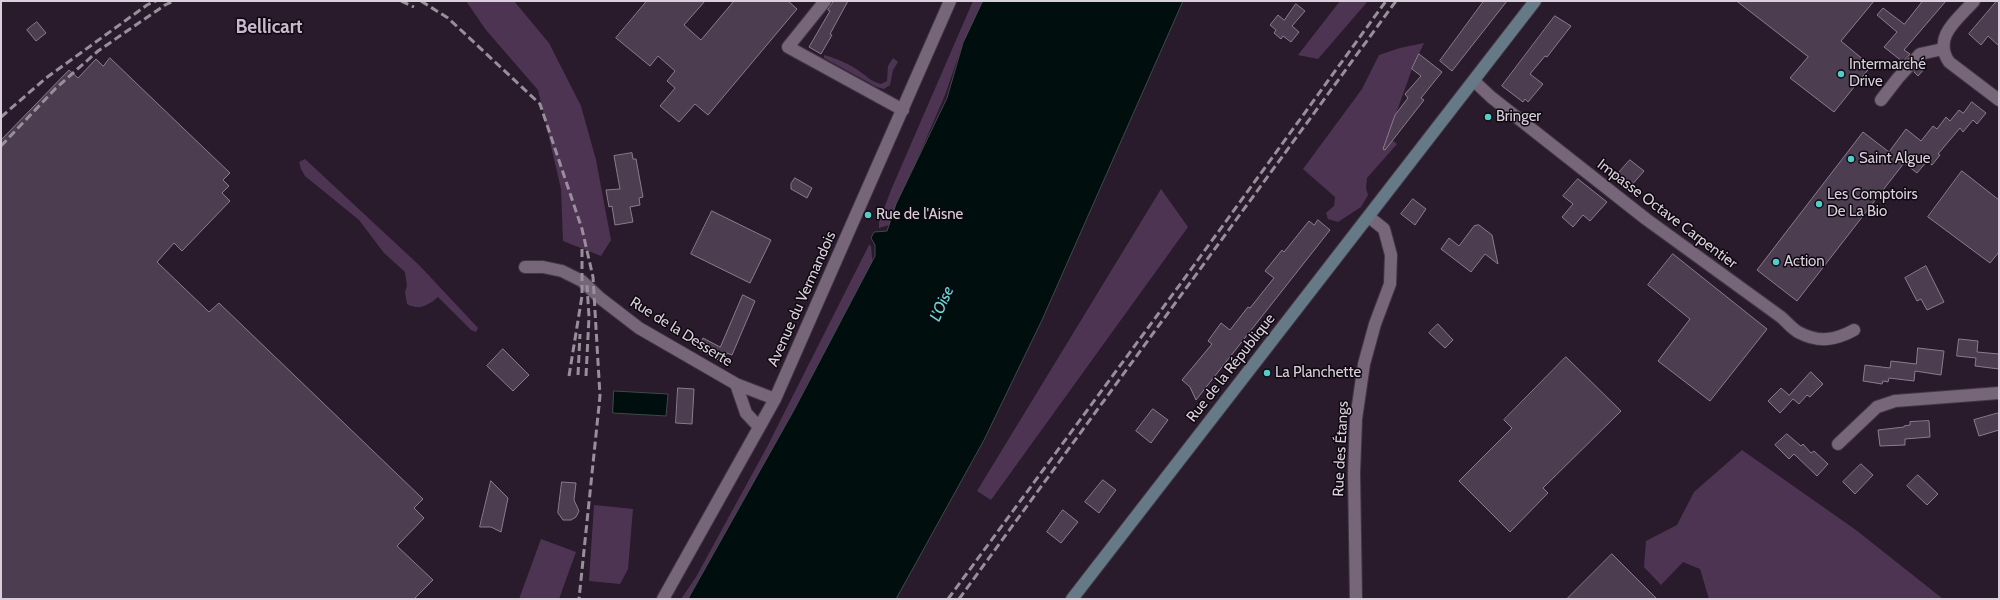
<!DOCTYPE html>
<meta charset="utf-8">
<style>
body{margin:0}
#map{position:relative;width:2000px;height:600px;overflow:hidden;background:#291b2c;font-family:Cabin,sans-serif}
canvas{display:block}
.frame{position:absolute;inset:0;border:2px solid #d9d0db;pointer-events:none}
</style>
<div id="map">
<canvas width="2000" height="600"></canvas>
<div class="frame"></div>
</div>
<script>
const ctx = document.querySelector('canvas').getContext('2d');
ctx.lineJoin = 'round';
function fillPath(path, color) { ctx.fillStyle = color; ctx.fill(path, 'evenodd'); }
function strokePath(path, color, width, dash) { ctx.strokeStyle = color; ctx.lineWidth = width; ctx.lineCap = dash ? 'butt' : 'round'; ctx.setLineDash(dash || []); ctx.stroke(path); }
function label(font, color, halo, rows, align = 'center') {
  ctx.font = font + ' Cabin,sans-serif'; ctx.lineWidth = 3; ctx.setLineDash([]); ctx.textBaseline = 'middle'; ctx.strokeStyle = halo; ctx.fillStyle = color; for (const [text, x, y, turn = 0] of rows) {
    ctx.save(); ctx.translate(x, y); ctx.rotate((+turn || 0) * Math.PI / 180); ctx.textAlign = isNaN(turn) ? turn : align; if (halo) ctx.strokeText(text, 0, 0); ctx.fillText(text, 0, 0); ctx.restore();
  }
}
fillPath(new Path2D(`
 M466,1H514L549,43L581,106L596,160L611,240L601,256L563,241L561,189L538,90L486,30Z
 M973,1H984L963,43L945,95L889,225L879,228V222L891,190Z
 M1340,1H1368L1318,59L1298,55Z
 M1424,43L1412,69L1388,136L1397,144L1367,178L1366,188L1368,195L1361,207L1338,222L1328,219L1326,213L1334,206L1335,197L1303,169L1362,89L1379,55L1400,48Z
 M824,55C833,57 852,65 859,71C867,76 871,82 881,84L887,81L888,66L893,58L898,62L893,70L890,85L884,89L877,87L824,58Z
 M305,159L420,266L478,328L476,332L471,330L438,297C429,305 419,311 407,304L405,292L407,286L405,272L384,253L359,220L305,176L301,169L299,162Z
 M1161,189L1188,227L991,500L977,491Z
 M869,245L871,246L873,268L697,599H681L696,577L767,447Z
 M1742,450L1856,530L1943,599H1709L1700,569L1683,562L1661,585L1644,567L1646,541L1677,525L1694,492Z
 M594,505L633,509L628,569L620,584L589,581Z
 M541,539L576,552L559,599H519Z`), '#4e3453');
const water = new Path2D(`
 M983,1H1183L1042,320L984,440L896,599H688L794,410L875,256V245L871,238L874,232L887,231L896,204L947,98L963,43Z
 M614,391L668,394L666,416L613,413Z`);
fillPath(water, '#000e0d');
strokePath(water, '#41484b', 1);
const building = new Path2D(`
 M647,1H705L684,25L701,40L734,1H788L797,9L708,115L695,104L679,122L660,106L675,88L667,81L675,71L658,56L650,66L616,38Z
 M834,1H848L830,34L832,35L821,54L809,47L830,11L828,10Z
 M1484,1H1507L1452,71L1440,61Z
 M1737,1H1874L1841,41L1871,66L1834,112L1790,78L1808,57Z
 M1923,1H1946L1904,50L1910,54L1903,62L1884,47L1897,32L1877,15L1883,8L1904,24Z
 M1997,1H1999V46L1988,36L1981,45L1969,34Z
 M1296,4L1305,11L1292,26L1299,32L1291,42L1283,36L1281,39L1274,33L1276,30L1270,25L1278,15L1284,20Z
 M1555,16L1571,26L1547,57L1545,56L1530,74L1543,84L1528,102L1525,99L1523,102L1502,86Z
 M37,22L46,33L36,41L27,30Z
 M1419,54L1442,72L1421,98L1424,100L1385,150L1383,149L1395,115L1408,98L1405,94L1421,76L1412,69Z
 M110,58L230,173L223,180L229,186L222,193L230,201L182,251L174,243L157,262L209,312L219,303L423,499L414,508L424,518L397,546L433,580L414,599H1V140L69,70L78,78L96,59L103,66Z
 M1921,64L1926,67L1918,76L1914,72Z
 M1972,102L1986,113L1977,124L1973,120L1963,132L1960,128L1938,154L1940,155L1932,165L1927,161L1917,173L1904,163L1797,301L1757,270L1863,132L1889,152L1906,129L1921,141L1933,126L1937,129L1946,117L1950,121L1959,110L1963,113Z
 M632,153L633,159H636L643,197L639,198L640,205L630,207L633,222L615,225L612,206L609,207L606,190L620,189L614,156Z
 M1630,160L1644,171L1631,186L1621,177H1615Z
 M1962,171L1999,200V252L1990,263L1928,217Z
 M795,178L812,188L807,198L791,189V184Z
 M1578,179L1607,202L1590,221L1583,215L1573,227L1562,217L1573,204L1563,196Z
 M1413,199L1426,209L1415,225L1401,214Z
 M712,211L771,240L750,283L691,254Z
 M1318,220L1330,230L1196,400L1190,387L1182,380L1212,344L1208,341L1221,323L1230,330L1248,307L1250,308L1274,278L1265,271L1282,250L1284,252L1309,221L1314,225Z
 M1479,225L1492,235L1498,264L1485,254L1471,272L1441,249L1449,238L1459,246L1474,226Z
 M1673,254L1767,329L1710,401L1658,361L1690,319L1648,285Z
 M1926,266L1944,302L1927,310L1921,299L1917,301L1905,278Z
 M743,295L755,301L732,355L727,353L722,362L698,349L703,338L720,347Z
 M1438,324L1453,340L1445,348L1429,333Z
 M1959,339L1978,341L1977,352L1999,354V369L1975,366L1976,358L1957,356Z
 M1918,348L1944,351L1941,375L1915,371L1914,381L1889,378L1888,382L1883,381L1882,384L1863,381L1865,365L1890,368L1891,361L1916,364Z
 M503,349L529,375L513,391L487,366Z
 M1566,357L1621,411L1543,488L1548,493L1510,532L1459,481L1512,428L1504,420Z
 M1811,372L1823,384L1810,397L1807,395L1799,404L1793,399L1780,413L1768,401L1781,388L1789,395Z
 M678,388L694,389L692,424L676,423Z
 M1153,409L1168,420L1151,443L1136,431Z
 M1999,413V430L1979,436L1974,420Z
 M1929,421L1930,437L1905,439V445L1880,446L1878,430L1904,427V426L1910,425V422Z
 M1787,434L1801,446L1803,444L1811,453L1814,451L1828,464L1817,476L1794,454L1789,459L1775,445Z
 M1861,464L1873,475L1855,494L1843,482Z
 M1918,475L1938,494L1927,505L1907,486Z
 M1103,480L1116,490L1099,513L1085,502Z
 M491,481L508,498L501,532L491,527H480Z
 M562,482L576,483L574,500L579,511L576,517L571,520H563L558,513Z
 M1063,510L1078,522L1061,543L1047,532Z
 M1612,554L1657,599H1567Z`);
fillPath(building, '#4d3d50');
strokePath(building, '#8c7b8f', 1);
const street = new Path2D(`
 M825,1L788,47L903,110
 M1974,1C1958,19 1932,37 1949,62L1999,100
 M1474,81L1491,97L1646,219L1781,317C1787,322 1793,330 1800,333C1819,343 1836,340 1854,330
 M1881,100L1898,78L1920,54L1943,49
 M525,267H543L562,271L582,281L600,298L639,328L736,384L775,399
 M736,384L746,413L759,427
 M1838,444L1877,407L1895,401L1999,393
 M663,599L775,399L950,1
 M1356,599L1354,473L1356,419L1364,364L1375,324L1390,284L1391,255L1384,229L1369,217`);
const secondary = new Path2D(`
 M1072,599L1535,1`);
strokePath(street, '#423644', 14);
strokePath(secondary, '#423644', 14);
strokePath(street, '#77667a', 12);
strokePath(secondary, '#667986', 12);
strokePath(new Path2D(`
 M401,1L414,7
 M421,1L448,18L540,104L582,229L593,277L600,396L579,599
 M1,117L46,78L147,5L156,1
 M1,146L56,88L98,51L165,5L174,1
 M578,375L580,334
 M569,376L582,296V245
 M586,376L589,317L587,285
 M948,599L1184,279L1386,1
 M959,599L1396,1`), '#998e9b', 3, [8, 4]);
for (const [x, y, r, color] of [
 [1841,74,4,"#53cdca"],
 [1488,117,4,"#53cdca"],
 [1851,159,4,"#53cdca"],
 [1819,204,4,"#53cdca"],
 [868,215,4,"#53cdca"],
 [1776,262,4,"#53cdca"],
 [1267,373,4,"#53cdca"]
]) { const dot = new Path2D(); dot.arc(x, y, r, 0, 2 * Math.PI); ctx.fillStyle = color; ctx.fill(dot); strokePath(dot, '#0e0810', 1.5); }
label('15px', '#d9d0db', '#0e0810', [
 ["Intermarché",1849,65],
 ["Drive",1849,82],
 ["Bringer",1496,117],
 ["Saint Algue",1859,159],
 ["Les Comptoirs",1827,195],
 ["De La Bio",1827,212],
 ["Rue de l'Aisne",876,215],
 ["Action",1784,262],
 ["La Planchette",1275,373]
], 'left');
label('15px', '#d9d0db', '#0e0810', [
 ["Impasse Octave Carpentier",1667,214,37],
 ["Avenue du Vermandois",802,299,-66],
 ["Rue de la Desserte",681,332,32],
 ["Rue de la République",1231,368,-52],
 ["Rue des Étangs",1341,449,-87]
]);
label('italic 16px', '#69dad6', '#0e0810', [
 ["L'Oise",942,304,-66]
]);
label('bold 19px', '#cab7cd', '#0e0810', [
 ["Bellicart",269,27]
]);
</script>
